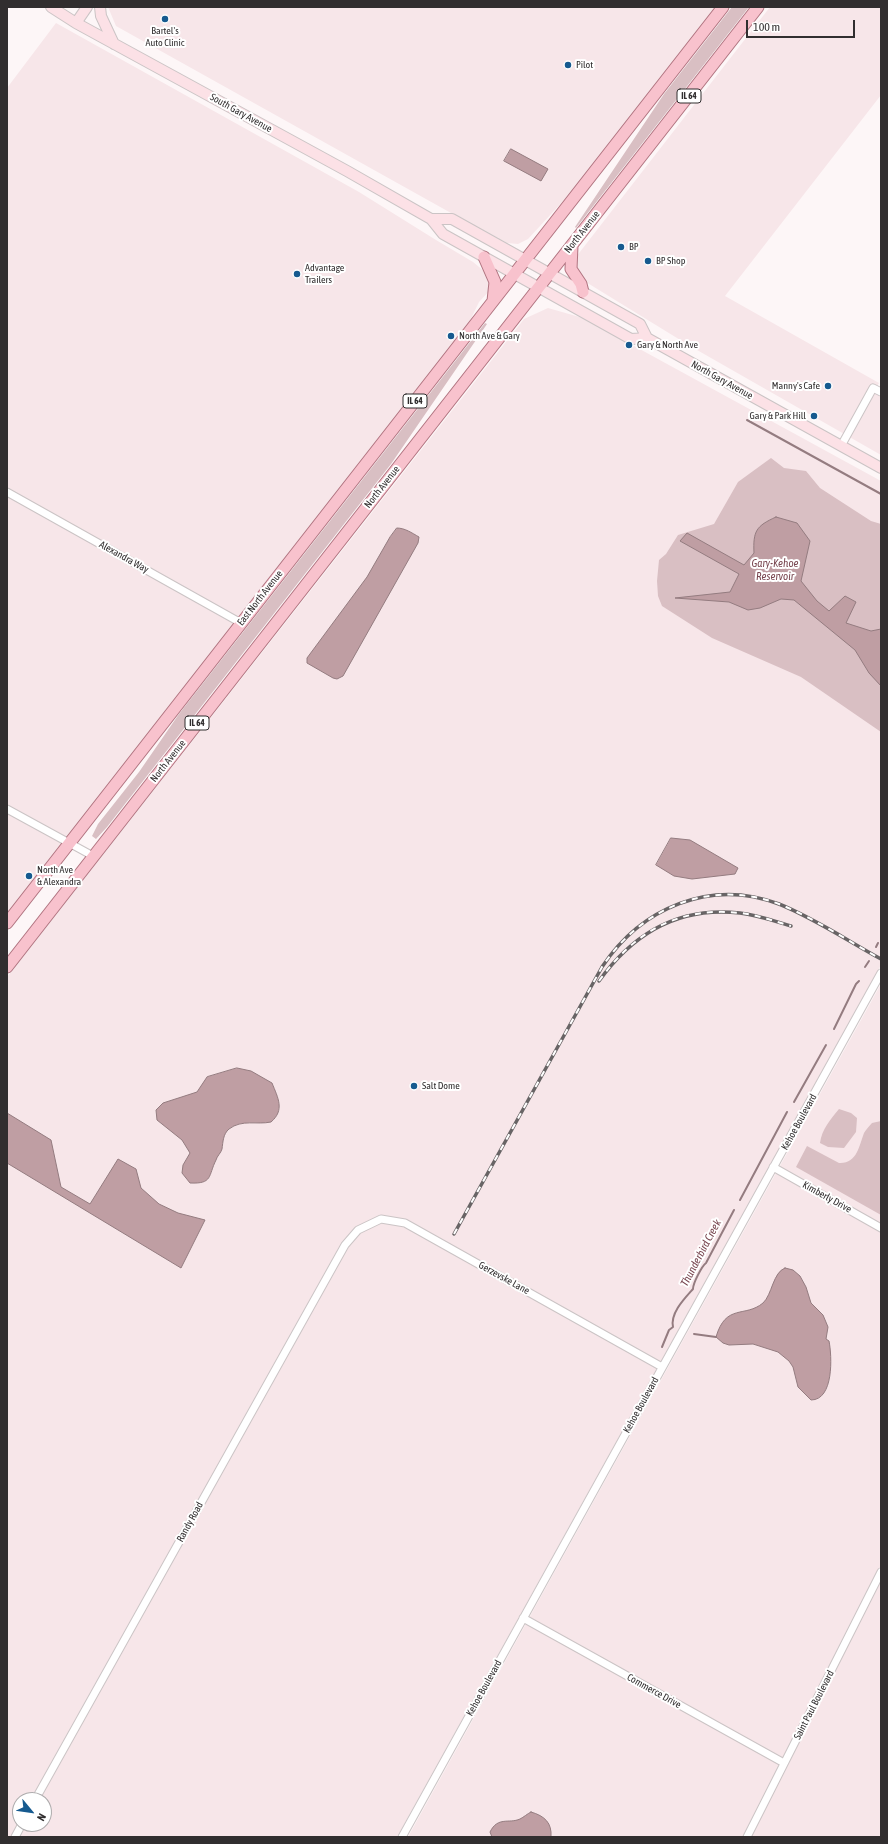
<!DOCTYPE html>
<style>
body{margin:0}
#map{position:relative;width:888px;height:1844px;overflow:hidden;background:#fdf6f7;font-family:"Asap Condensed",sans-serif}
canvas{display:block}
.frame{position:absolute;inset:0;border:8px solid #312e2f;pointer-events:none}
.north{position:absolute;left:12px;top:1792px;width:40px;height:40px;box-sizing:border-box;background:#fff;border:1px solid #adabac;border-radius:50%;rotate:119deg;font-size:11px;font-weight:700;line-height:16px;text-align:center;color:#312e2f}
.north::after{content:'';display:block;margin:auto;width:14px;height:18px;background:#165a8f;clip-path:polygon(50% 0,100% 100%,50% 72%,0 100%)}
.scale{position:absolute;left:746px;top:20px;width:109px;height:18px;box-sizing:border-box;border:2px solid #312e2f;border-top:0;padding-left:5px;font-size:12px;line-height:14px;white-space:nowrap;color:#312e2f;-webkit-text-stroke:3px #fff;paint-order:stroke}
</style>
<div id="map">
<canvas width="888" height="1844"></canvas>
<div class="frame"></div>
<div class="north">N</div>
<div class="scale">100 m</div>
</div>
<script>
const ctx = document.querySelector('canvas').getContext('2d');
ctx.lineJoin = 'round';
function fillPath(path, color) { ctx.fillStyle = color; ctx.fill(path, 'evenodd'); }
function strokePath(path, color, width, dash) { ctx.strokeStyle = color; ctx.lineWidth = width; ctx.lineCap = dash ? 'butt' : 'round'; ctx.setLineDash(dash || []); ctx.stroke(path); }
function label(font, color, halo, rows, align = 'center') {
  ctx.font = font + ' "Asap Condensed",sans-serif'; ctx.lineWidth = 4; ctx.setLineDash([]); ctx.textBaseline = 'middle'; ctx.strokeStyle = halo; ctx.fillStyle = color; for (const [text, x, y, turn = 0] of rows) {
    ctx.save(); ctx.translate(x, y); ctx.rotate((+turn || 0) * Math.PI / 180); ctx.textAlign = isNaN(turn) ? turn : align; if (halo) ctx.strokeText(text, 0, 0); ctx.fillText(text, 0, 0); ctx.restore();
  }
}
fillPath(new Path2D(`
 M108,7H716L589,173L528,239L518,244L507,243L451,213L116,26Z
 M770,7H881V95L725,296L879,383L877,386L881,388V455L690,346L581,279L576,273V257Z
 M56,23L359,192L436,240L473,262L484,271L492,288L479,302L465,331L7,915V88Z
 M548,308L583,318L881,481V965L397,1837H7V977L524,319ZM20,1800H44V1824H20Z
 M881,984V1837H408L575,1535Z`), '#f7e6e9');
fillPath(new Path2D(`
 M732,7H749L576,228L575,227L664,94Z
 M485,323L487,324L391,464L107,827L96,839L92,836L98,824L139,772L179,714Z
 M771,458L784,468L806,471L820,488L871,521L881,524V732L801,677L712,638L662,606L658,596L657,581L659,560L666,554L678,535L714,524L738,482Z
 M839,1109L851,1113L857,1118L856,1132L844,1148L828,1147L820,1143C822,1129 830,1120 839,1109Z
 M881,1121V1215L796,1167L807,1146L839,1163C857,1164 859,1146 864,1133C866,1130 869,1126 872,1123Z`), '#d9bfc3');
const water = new Path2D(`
 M511,149L548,169L541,181L504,161Z
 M776,517L797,523L810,541L801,581L817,601L829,611L845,596L856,602L846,623L871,631L881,629V686L869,673L855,650L794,600L781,599L760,608L748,610L729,602L675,598L730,592L739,574L680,541L687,533L744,565L754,553C753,531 756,526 776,517Z
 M397,528C405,528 412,533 419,537L418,543L343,676L337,679L333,678L307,663V658L367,577L390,537Z
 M671,838L690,840L738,868L735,874L692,879L674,876L656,865Z
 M237,1068L251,1071L272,1083C278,1098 285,1110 271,1122C257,1125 242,1119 229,1129C223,1134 223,1142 222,1149C221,1153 217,1156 216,1160C208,1176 213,1184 190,1183L182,1173L183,1165L190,1153L182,1140L157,1120L156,1110L163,1103L197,1092L207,1077Z
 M7,1113L51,1140L61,1187L90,1204L118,1159L136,1169L141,1188L159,1204L178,1213L205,1220L181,1268L7,1163Z
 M785,1268L793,1270L800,1276L806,1287L811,1303L823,1315L828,1327L826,1339L829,1341C832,1356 834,1400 811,1400L798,1387L793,1367L789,1361L778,1352L753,1344L729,1345L723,1343L716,1337C726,1303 745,1318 763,1303C772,1295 773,1272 785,1268Z
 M531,1812C545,1816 552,1823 551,1837H492L490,1832C498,1816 509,1824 520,1819C524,1817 527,1814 531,1812Z`);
fillPath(water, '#bf9ea3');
strokePath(water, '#947c80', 1);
strokePath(new Path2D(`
 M747,420L881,494
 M876,947L878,943
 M865,967L869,961
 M834,1029L856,984L859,981
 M794,1102L826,1045
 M740,1200L787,1112
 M694,1334L716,1337
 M662,1347L669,1330L673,1327C670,1313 685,1298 693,1289C693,1283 702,1266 706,1263L734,1210`), '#947c80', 2);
const street = new Path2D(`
 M841,446L873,388L881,392
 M7,492L241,623
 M7,809L93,856
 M773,1167L881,1228
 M523,1618L784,1763
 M35,1800L345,1245L358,1230L381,1219L405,1223L662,1367
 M15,1837L22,1824
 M402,1837L881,973
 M747,1837L881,1572`);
const secondary = new Path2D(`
 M51,7L76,23L347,171L431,219L443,234L631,339L647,338
 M100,7L101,16L114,44
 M76,23L87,7
 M431,219H452L640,324L647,338L881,468`);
const primary = new Path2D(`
 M572,246L571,269L581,284L583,292
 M484,257L495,282L493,301
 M7,923L723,7
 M7,967L758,7`);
strokePath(street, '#cbc4c5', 9);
strokePath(secondary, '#cbc4c5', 12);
strokePath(primary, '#b07480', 13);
strokePath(street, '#fff', 7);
strokePath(secondary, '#fce1e6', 10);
strokePath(primary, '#f8c2cd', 11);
const rail = new Path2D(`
 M599,981C634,932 679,906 740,913C758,915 774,921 791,926
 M454,1234L602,967C641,908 710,878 779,904C814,918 848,941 881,959`);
strokePath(rail, '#686465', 3.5);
strokePath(rail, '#fff', 2, [6]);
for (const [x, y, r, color] of [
 [165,19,4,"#165a8f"],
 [568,65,4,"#165a8f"],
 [621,247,4,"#165a8f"],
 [648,261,4,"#165a8f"],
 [297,274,4,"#165a8f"],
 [451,336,4,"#165a8f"],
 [629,345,4,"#165a8f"],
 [828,386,4,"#165a8f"],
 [814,416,4,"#165a8f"],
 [29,876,4,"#165a8f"],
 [414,1086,4,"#165a8f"]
]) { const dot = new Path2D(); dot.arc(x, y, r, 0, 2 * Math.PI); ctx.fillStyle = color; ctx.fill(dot); strokePath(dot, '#fff', 1.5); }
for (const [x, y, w] of [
 [689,96,24],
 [415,401,24],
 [197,723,24]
]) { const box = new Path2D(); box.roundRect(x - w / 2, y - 7, w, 14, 3); ctx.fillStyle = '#fff'; ctx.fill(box); strokePath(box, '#312e2f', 1); }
label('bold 9px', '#312e2f', null, [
 ["IL 64",689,96],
 ["IL 64",415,401],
 ["IL 64",197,723]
]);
label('10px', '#312e2f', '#fff', [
 ["Bartel's",165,31,"center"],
 ["Auto Clinic",165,43,"center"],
 ["Pilot",576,65],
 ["BP",629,247],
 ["BP Shop",656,261],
 ["Advantage",305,268],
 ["Trailers",305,280],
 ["North Ave & Gary",459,336],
 ["Gary & North Ave",637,345],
 ["Manny's Cafe",820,386,"right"],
 ["Gary & Park Hill",806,416,"right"],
 ["North Ave",37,870],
 ["& Alexandra",37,882],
 ["Salt Dome",422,1086]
], 'left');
label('10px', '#312e2f', '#fff', [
 ["South Gary Avenue",241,113,29],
 ["North Avenue",582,232,-52],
 ["North Gary Avenue",722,380,29],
 ["North Avenue",382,487,-52],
 ["Alexandra Way",124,557,29],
 ["East North Avenue",260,598,-52],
 ["North Avenue",168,761,-52],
 ["Kehoe Boulevard",799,1122,-61],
 ["Kimberly Drive",827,1197,29],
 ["Gerzevske Lane",504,1278,29],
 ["Kehoe Boulevard",641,1405,-61],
 ["Randy Road",190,1522,-61],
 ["Kehoe Boulevard",484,1688,-61],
 ["Commerce Drive",654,1691,29],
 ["Saint Paul Boulevard",814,1705,-63]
]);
label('italic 11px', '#78454f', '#fff', [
 ["Gary-Kehoe",775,564],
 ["Reservoir",775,577],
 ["Thunderbird Creek",701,1253,-62]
]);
</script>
